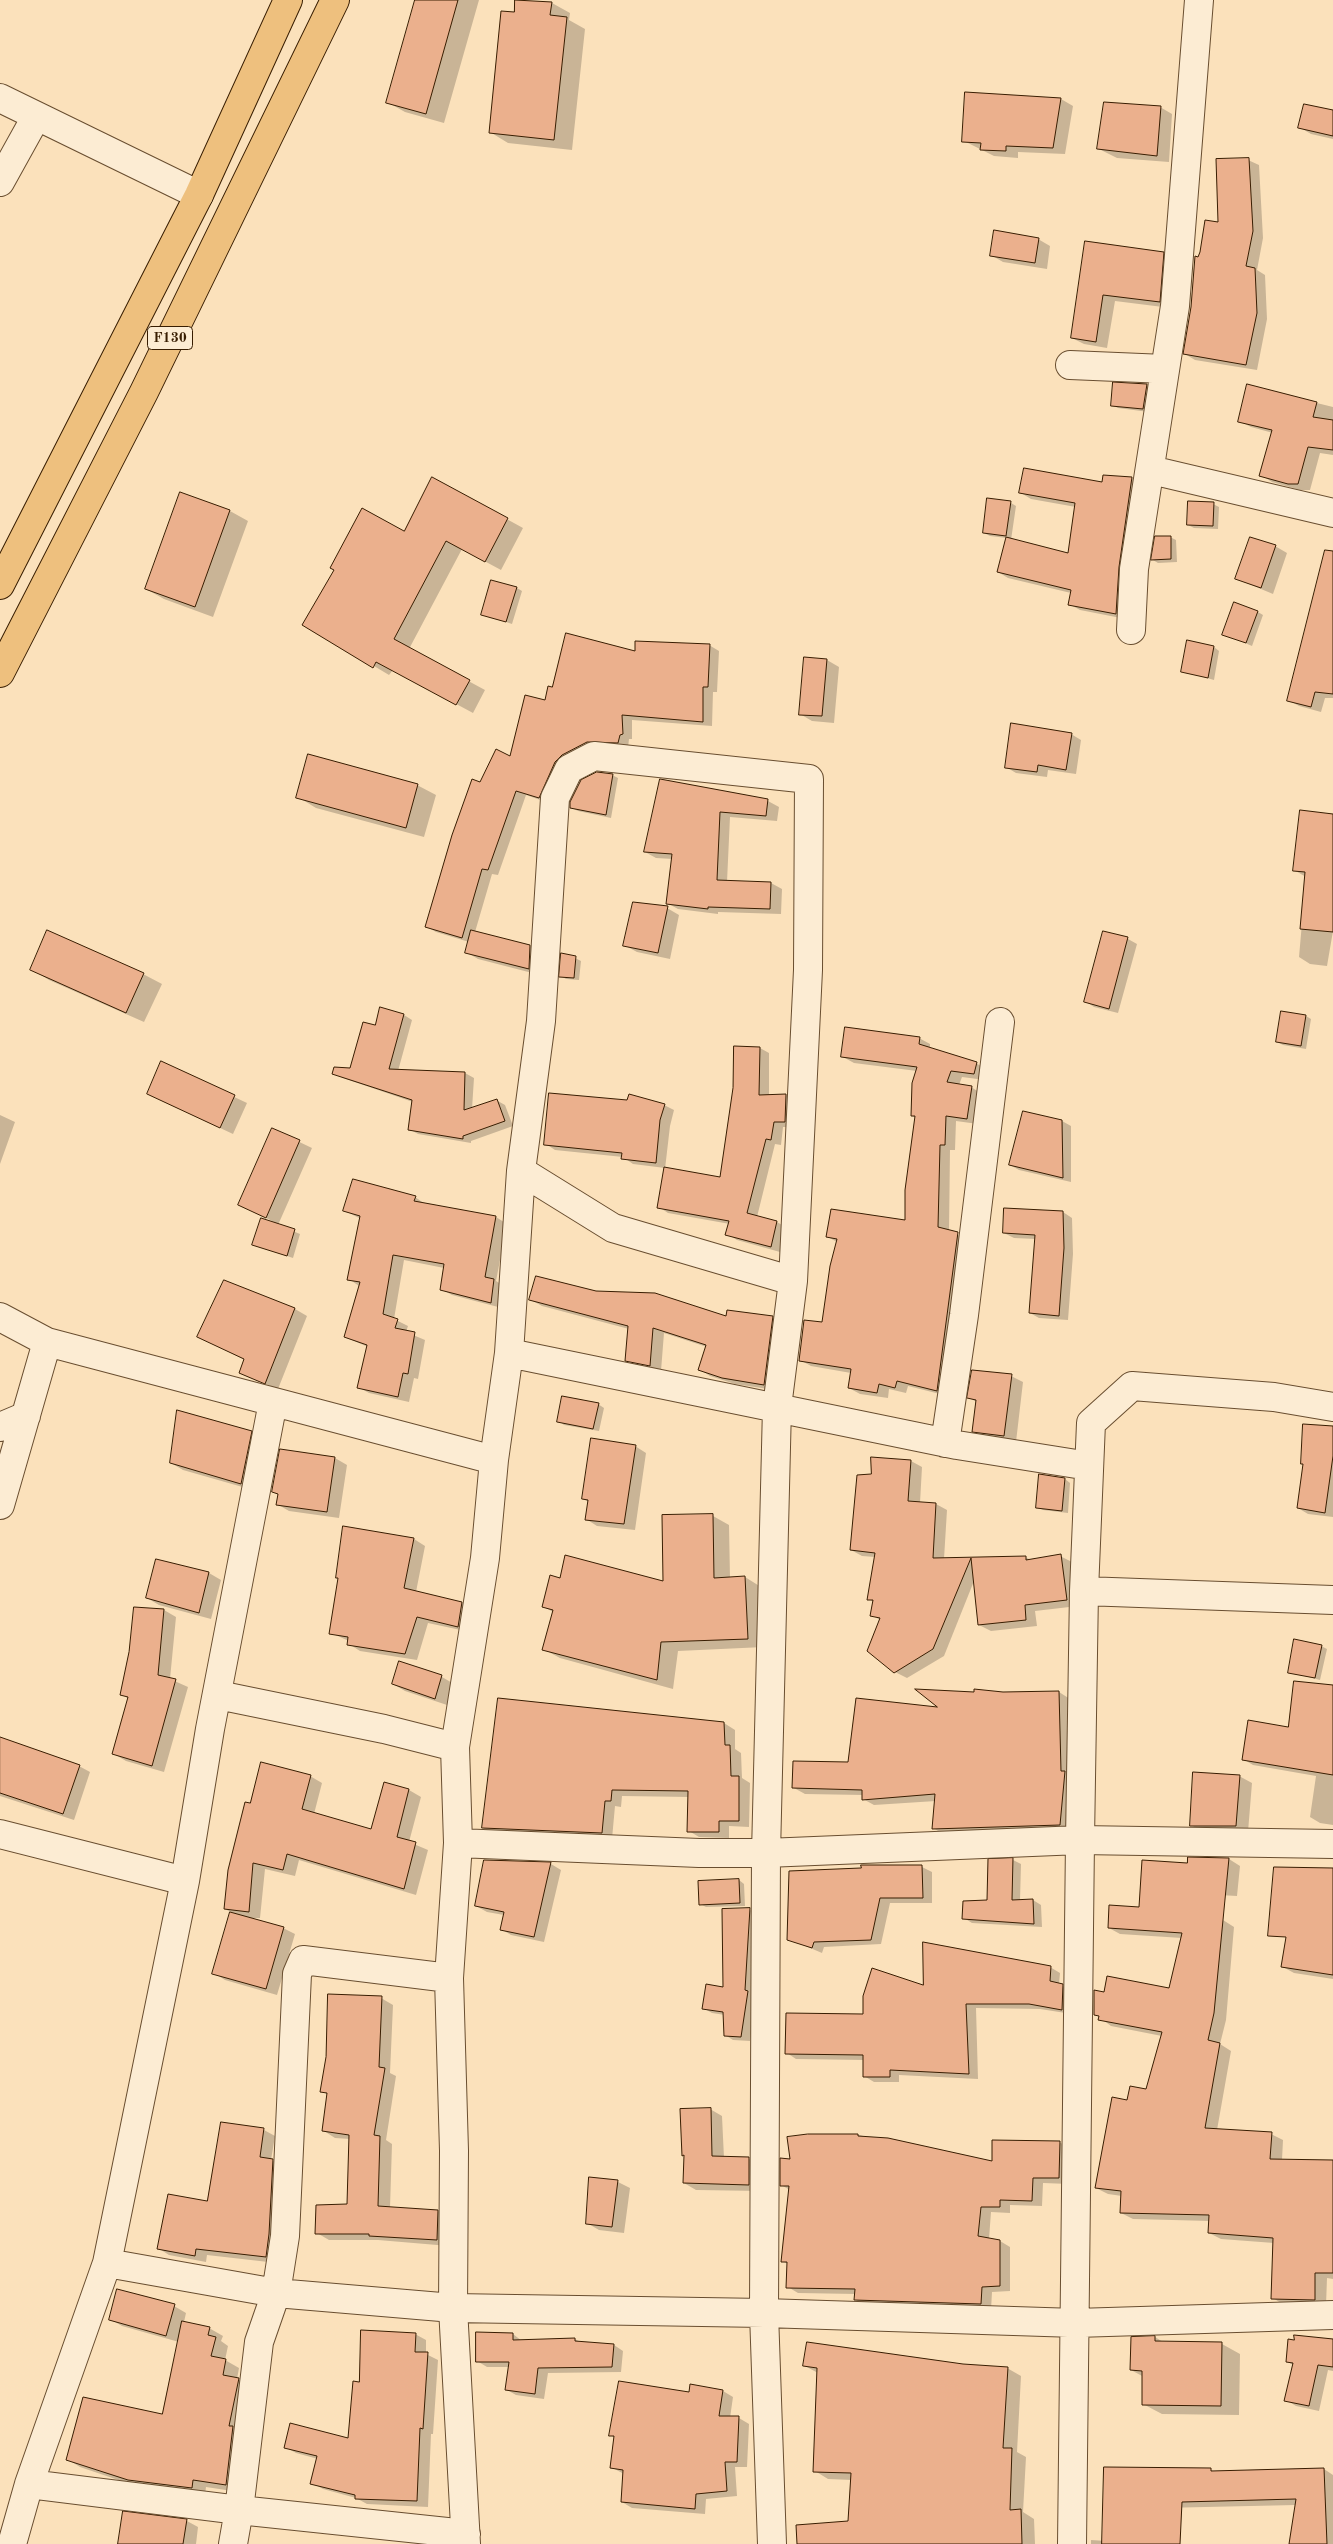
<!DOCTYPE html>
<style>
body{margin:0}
canvas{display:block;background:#fbe1bb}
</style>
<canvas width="1333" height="2544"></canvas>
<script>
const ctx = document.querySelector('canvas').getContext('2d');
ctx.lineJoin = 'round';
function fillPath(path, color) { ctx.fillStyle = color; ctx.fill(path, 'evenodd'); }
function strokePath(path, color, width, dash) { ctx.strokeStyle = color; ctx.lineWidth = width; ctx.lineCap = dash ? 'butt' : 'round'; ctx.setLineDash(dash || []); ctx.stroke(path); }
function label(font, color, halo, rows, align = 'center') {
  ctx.font = font + ' "Old Standard TT",serif'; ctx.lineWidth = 4; ctx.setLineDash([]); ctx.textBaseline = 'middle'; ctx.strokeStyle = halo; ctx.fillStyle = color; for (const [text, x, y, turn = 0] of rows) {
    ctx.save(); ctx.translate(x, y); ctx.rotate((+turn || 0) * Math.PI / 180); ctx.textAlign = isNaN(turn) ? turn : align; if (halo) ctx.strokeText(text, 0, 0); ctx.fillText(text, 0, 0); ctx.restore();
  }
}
fillPath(new Path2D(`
 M416,0H479L444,123L405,112L387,102Z
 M516,0L552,3L570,13L569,20L585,29L572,150L508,143L490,132Z
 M1061,99L1073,106L1065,154L1018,152V158L994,156L964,141Z
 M1160,107L1172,114L1169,162L1117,158L1099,149Z
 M1333,112V139L1311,134L1299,127Z
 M1248,160L1259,165L1263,238L1257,270L1265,275L1267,319L1257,370L1195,360L1185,354L1199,258L1220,224Z
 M1038,239L1050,246L1047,269L1003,262L991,255Z
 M1086,242L1163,253L1175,260L1171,308L1115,301L1107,348L1084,344L1072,338Z
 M1147,385L1152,388L1149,412L1118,408L1112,405Z
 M1248,386L1333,407V455L1320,453L1310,490H1300L1272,482L1261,475L1273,433L1251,427L1239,421Z
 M1104,477L1132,478L1142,484L1126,619L1080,610L1069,604L1071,593L1008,578L998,572L1007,538L990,536L984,533L1011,503L1016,506L1011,540L1069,555L1076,507L1031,499L1021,493L1103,483Z
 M432,478L523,528L501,570L462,549L409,649L485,690L473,713L393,670L389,675L374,666L336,570L404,532Z
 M1213,504L1219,507L1218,529L1194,528L1188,525Z
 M230,511L248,521L213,617L164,599L146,589Z
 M1170,537L1176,540L1177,562L1158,563L1153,560Z
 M1275,546L1287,553L1273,594L1237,579Z
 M517,588L522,591L512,624L482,614Z
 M1333,591V698H1325L1321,712L1299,706L1288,700Z
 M1258,612L1263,615L1252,646L1224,634Z
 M709,645L719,651L717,692H713L712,726L632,720V739H629L628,748L598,747L549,803L526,795L498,875L492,874L475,932L530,946L542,953L540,975L478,959L466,952L469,942L436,932L427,927L480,784L510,758L553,688L636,652Z
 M1214,647L1219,651L1214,680L1182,671Z
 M805,658L827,660L839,667L834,723L812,721L800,714Z
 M1071,734L1081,740L1076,774L1048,770L1047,777L1016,773L1006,767Z
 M612,775L618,778L611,818L578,811L572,808Z
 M660,780L768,801L779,807L777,821L730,817L727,882L771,883L782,889L781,914L718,912V914L678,909L667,903L673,859L656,858L645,852Z
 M417,785L436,795L424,837L316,808L298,797Z
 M1333,815V931L1327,966L1310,964L1299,957L1306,877L1294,870Z
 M667,908L679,915L670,959L637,952L624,945Z
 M1104,932L1128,939L1137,944L1118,1013L1094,1007L1085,1001Z
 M575,958L581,961L579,980L566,979L561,976Z
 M31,969L143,974L162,984L144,1022L49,980Z
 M404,1015L412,1020L398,1071L465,1073L474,1078L472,1109L496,1100L505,1105L513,1126L471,1141V1143L418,1134L409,1129L413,1102L343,1078L334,1073L351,1069L376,1027Z
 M1306,1016L1311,1019L1306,1049L1283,1045L1277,1042Z
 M919,1038L930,1044V1048L976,1063L987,1070L985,1080L962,1077L959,1085L971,1087L982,1094L978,1124L956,1121L955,1150H950L949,1231L969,1240L948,1396L908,1386L906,1393L889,1389L888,1398L860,1394L849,1388L851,1373L811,1366L800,1360L823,1324L837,1242L828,1237L906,1222L916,1118L912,1116L917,1071L854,1063L843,1057Z
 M760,1048L769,1053V1096L786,1095L796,1101L795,1127H783L781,1145L775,1144L757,1217L777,1222L787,1228L780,1252L737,1240L727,1234L730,1224L668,1213L659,1207L665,1168L633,1164L623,1157L555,1150L546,1144L664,1105L674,1110L670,1126L665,1169L721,1179Z
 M162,1063L247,1103L233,1134L160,1100Z
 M0,1115L15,1122L0,1164Z
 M1062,1121L1071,1126V1182L1019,1170L1010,1165Z
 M272,1129L312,1148L278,1225L300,1234L293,1258L254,1245L274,1222L239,1204Z
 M415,1197L425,1204L496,1217L507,1224L496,1281L504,1286L502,1308L452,1295L441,1289L444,1268L404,1260L394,1319L408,1326L406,1332L425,1340L418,1379L414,1378L409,1402L369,1393L358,1387L368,1347L345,1337L359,1286L349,1279L361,1219L345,1211Z
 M1006,1209L1063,1212L1072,1218L1073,1254L1068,1320L1039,1318L1030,1313L1036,1239L1014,1238L1004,1233Z
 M596,1292L727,1318L772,1317L783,1324L775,1390L735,1384L710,1376L699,1369L707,1347L664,1333L661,1371L638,1367L627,1360L629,1329L542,1306L531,1300Z
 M295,1309L307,1316L278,1389L240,1373L245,1360L211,1343Z
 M1011,1376L1023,1382L1016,1442L985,1438L973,1431L977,1402L969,1398Z
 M598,1404L604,1408L599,1431L564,1425L559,1421Z
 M1333,1427V1517L1308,1514L1298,1508L1305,1465L1302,1464Z
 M251,1432L263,1439L253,1490L183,1470L171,1463Z
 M635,1446L646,1453L635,1530L597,1526L586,1519L589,1502L583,1499Z
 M335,1458L347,1465L339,1518L289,1511L277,1504L279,1495L273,1492Z
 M911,1461L922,1467L920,1503L936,1504L947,1510L944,1559L1025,1557L1031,1560L1060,1556L1072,1562L1078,1606L1035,1611L1037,1626L991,1631L979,1625L974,1581L944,1656L907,1678L895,1672L880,1620L872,1615L874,1602L868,1599L875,1557L862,1556L851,1550L872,1475Z
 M1065,1479L1070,1483L1068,1513L1043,1510L1037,1507Z
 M663,1516H713L729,1525L730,1578L745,1577L761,1587L764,1647L678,1651L673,1689L560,1658L543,1649L553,1612L544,1607L561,1579L664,1582Z
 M414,1539L425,1546L416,1592L462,1603L474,1610L470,1632L428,1623L417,1660L360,1651L349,1644V1641L331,1633Z
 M157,1560L209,1573L221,1580L211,1619L159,1605L147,1598Z
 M164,1610L176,1617L170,1679L188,1687L164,1772L126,1761L114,1754L129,1699L121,1694Z
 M1321,1646L1327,1649L1320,1680L1289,1672Z
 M400,1663L442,1677L454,1684L447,1705L405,1691L393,1684Z
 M1059,1692L1070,1699L1071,1831L945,1835L933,1828L936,1801L874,1805L863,1799V1795L805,1794L794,1788L849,1763L941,1708L1003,1694Z
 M1333,1692V1825L1320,1823L1310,1817L1316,1776L1253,1765L1243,1759L1290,1728Z
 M499,1700L724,1723L735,1730V1749L741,1753L742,1778L750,1783L749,1827L729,1826V1838L699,1837L689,1831V1797L622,1796L621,1807L615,1806L612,1839L493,1834L483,1828Z
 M0,1738L79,1766L90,1772L74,1820L0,1796Z
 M310,1776L322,1783L314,1814L372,1831L385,1784L409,1790L421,1797L409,1842L428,1850L416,1895L299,1860L295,1876L265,1869L260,1918H248L283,1928L295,1934L277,1995L225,1980L214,1973L231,1912L225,1909L251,1805Z
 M1239,1776L1252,1783L1248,1832H1203L1191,1825Z
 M1229,1859L1240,1866L1237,1896L1219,1895L1223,1920L1234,1927L1226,2020L1220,2044L1231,2051L1217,2130L1271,2134L1283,2140L1282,2160L1333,2161V2279L1327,2278L1326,2306L1284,2305L1273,2298L1274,2243L1221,2239L1209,2233L1210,2221L1133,2219L1121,2213L1122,2196L1108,2194L1096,2188L1128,2102L1147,2090L1162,2036L1111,2026L1095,2014L1105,1993L1170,1989L1182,1938L1120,1934L1109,1928L1140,1908L1188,1864Z
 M1013,1860L1021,1864L1020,1901L1033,1900L1041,1905L1042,1927L972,1923L964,1918L989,1902Z
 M551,1864L561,1870L544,1942L511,1935L501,1929L504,1915L487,1912L476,1906Z
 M862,1866L922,1867L932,1872V1903H890L881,1944L824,1947L822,1953L789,1939L862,1869Z
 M739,1880L744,1884L745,1906L706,1907L700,1904Z
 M750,1910L758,1914L756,1997L750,2041L733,2040L725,2035V2015L712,2013L703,2008L724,1988Z
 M1333,1936V1979L1294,1973L1283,1967Z
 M1050,1967L1060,1973L1059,1984L1072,1991V2014L1040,2009L976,2008L978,2079L899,2075V2082H874L864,2076V2060L796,2059L787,2053L924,1986Z
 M381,1998L393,2005L390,2073L396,2076L386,2140L392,2144L390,2208L438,2211L450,2218L449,2246L378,2240H329L317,2233L349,2206L350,2139L335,2138L324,2131L328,2095L322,2091Z
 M710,2109L722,2116L724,2158L749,2159L761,2166V2191L696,2190L684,2183L685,2156L683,2155Z
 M222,2123L264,2130L275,2136L271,2160L283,2166L277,2263L207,2255L206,2262L169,2255L158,2248L208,2203Z
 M858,2135L993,2162L1059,2142L1070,2148L1069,2184L1043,2183L1042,2206L1010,2205V2213L991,2212L989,2239L1000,2241L1010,2247V2291L992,2292L991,2310L866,2305L856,2300V2294L798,2293L788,2287V2264L782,2261L790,2190L781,2185L791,2160Z
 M618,2182L630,2188L624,2233L599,2230L587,2223Z
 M174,2306L186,2313L184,2322L209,2328L223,2336L221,2341L228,2346L225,2360L239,2368L237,2379L252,2387L239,2492L206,2487L205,2495L142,2488L80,2467L67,2459L162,2416L179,2342L122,2326L110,2319Z
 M415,2334L426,2340V2354L438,2360L433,2434H431L428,2507L367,2504L356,2498L323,2489L312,2483L318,2459L296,2453L285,2447L349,2439Z
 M513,2334L522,2341L575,2339L581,2343L614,2345L623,2351L621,2372L548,2373L544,2399L516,2395L507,2390L510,2367H487L477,2361Z
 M1155,2337L1163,2342L1222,2344L1240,2354L1239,2415L1162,2414L1143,2404L1144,2377L1131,2370Z
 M1333,2340V2371L1328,2370L1319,2411L1296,2406L1286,2400L1293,2365L1288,2362Z
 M963,2365L1007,2368L1021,2376L1017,2452L1026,2457L1023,2512L1034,2519L1035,2544H839L849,2523L852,2480L828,2479L815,2471L818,2373L805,2366Z
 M723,2391L733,2397L730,2418H739L749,2424L747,2467H735L737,2496L706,2499L705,2514L632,2508L622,2502L624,2474L611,2467L615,2438L610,2435L690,2393Z
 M1324,2469L1333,2475V2544H1290L1296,2505L1116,2509L1211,2470L1215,2472Z
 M187,2521L198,2527L196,2544H120Z
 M1091,2540L1153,2544H1091Z`), '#0003');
const building = new Path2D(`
 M415,0H458L426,114L386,103Z
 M515,0L552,2L550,15L567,17L554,140L489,133L501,11L514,12Z
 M965,92L1061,98L1053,148L1006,146V151L980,150L981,143L962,142Z
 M1104,102L1161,106L1157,156L1097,149Z
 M1304,104L1333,110V136L1298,128Z
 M1249,158L1253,231L1246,266L1255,268L1257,313L1246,365L1183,354L1191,307L1195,256L1198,257L1200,252L1205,220L1218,222L1216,159Z
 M994,230L1039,238L1035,263L990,256Z
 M1085,241L1164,252L1160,302L1103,295L1096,342L1071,338Z
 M1113,382L1147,384L1143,409L1111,406Z
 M1247,384L1317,402L1313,417L1333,420V450L1308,447L1298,484H1288L1259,476L1272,430L1238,422Z
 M1024,468L1102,482L1103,475L1132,477L1119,567L1116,614L1068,605L1071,590L997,572L1006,537L1068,553L1075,503L1019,493Z
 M432,477L508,518L485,562L446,541L394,639L470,680L456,705L376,662L373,668L302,625L334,570L330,568L362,508L404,531Z
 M180,492L230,510L195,607L145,589Z
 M987,498L1011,501L1006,536L983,533Z
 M1188,501L1214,502L1213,526L1187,525Z
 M1155,536H1171V559L1151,560Z
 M1250,537L1276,545L1261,588L1235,579Z
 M1325,550L1333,551V694L1315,692L1311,707L1287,701Z
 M491,580L517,587L506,622L481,615Z
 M1234,602L1258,611L1246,643L1222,635Z
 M566,633L635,651V641L710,644L708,687H703V722L622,715L623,734L620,735L618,743L587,742L562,755L555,762L539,798L516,791L488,870L482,869L462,938L425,927L452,835L472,779L480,782L496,749L510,756L525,695L545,700L548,686L552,687Z
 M1187,640L1214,646L1208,678L1181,672Z
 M804,657L827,659L822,716L799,715Z
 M1011,723L1072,733L1066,770L1038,765L1037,772L1005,768Z
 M308,754L418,784L406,828L296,798Z
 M597,772L613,774L606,815L570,808V802L581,780Z
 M660,779L768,799L766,816L720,812L717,880L771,882L770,909L708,907V909L666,904L672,854L644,852Z
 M1300,810L1333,814V932L1300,929L1305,872L1293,871Z
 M633,902L668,906L658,953L623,946Z
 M47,930L144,973L126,1013L30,970Z
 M471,930L530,945L529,969L465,953Z
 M1103,931L1128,937L1109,1009L1084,1002Z
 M561,953L576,956L574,978L559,977Z
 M380,1007L404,1014L389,1069L465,1072L464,1110L497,1099L505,1121L463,1136V1139L408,1130L412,1100L332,1074L334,1067L350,1068L363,1022L375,1025Z
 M1281,1011L1306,1015L1301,1046L1276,1042Z
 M845,1027L920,1037L919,1044L977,1062L974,1074L951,1071L947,1082L972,1086L967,1119L946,1116L945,1145H940L938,1227L958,1232L937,1391L897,1381L895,1388L879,1384L877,1393L848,1388L851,1369L799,1361L804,1320L822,1322L830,1266L837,1239L826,1237L831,1209L905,1220V1190L915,1116H911L912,1083L917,1067L841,1057Z
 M734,1046L760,1047L759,1095L786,1094L785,1122H774L771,1140L766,1139L747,1213L777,1221L771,1247L725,1235L729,1221L657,1208L664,1167L720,1177L733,1088Z
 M161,1061L235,1095L220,1128L147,1094Z
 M549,1093L627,1100L629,1094L665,1104L660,1120L656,1163L621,1159L622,1153L544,1145Z
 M1023,1111L1062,1120L1063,1178L1009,1165Z
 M272,1128L300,1140L266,1218L238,1205Z
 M353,1179L416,1196L414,1201L496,1216L485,1277L494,1279L491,1303L440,1290L444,1264L393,1255L383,1314L398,1319L395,1328L415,1332L408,1374L403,1373L398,1397L357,1388L367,1345L344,1337L360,1282L347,1280L360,1216L343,1211Z
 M1004,1208L1063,1211L1064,1248L1059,1316L1029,1313L1035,1235L1003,1233Z
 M261,1218L295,1229L287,1256L252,1245Z
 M536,1276L596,1291L655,1293L726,1316L727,1310L773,1316L764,1385L722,1378L698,1370L706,1345L653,1328L650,1366L625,1361L628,1326L529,1300Z
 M224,1280L295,1308L265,1384L239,1373L244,1359L197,1337Z
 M972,1370L1012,1374L1004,1436L972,1432L976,1400L967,1398Z
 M562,1396L599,1403L593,1429L557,1422Z
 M177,1410L252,1431L241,1484L170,1463Z
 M1303,1424L1333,1426V1456L1325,1513L1297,1508L1303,1464H1301Z
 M591,1438L636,1445L624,1524L585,1520L588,1500L582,1499Z
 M280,1449L335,1457L327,1512L276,1505L278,1494L272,1492Z
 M871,1457L911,1460L908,1501L936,1503L933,1558L1026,1556V1560L1061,1554L1067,1600L1025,1605L1026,1620L978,1625L971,1558L933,1649L894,1673L867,1651L880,1618L870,1616L873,1600H867L875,1553L850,1550L857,1475L871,1474Z
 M1039,1474L1065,1478L1062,1511L1036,1508Z
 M713,1514L714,1578L745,1576L748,1639L661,1642L657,1680L542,1650L553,1610L542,1607L550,1575L560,1578L565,1555L663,1581L662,1515Z
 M343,1526L414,1538L404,1588L462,1602L458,1627L417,1617L405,1654L347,1645L348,1637L329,1634L338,1578H336Z
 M156,1559L209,1572L199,1613L146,1598Z
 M134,1607L164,1609L158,1675L176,1679L152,1766L112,1754L128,1697L120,1695L129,1652Z
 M1294,1639L1322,1645L1315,1678L1288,1673Z
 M399,1661L442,1675L435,1699L392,1684Z
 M1294,1681L1333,1685V1775L1242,1760L1248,1720L1288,1727Z
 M915,1689L974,1692V1689L1003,1692L1059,1691L1061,1771H1065L1060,1825L932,1829L935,1794L862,1800V1790L792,1788L793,1761L848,1762L856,1698L937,1707Z
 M498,1698L724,1722L725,1745H730L731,1776H739V1821H719V1832H687L688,1791L612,1790L611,1801H605L602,1833L482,1828Z
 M0,1737L80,1765L63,1814L0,1793Z
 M261,1762L311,1775L302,1809L371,1829L384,1782L409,1789L397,1837L416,1842L404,1889L287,1854L283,1870L253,1863L249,1912L224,1909L228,1870L245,1802L250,1803Z
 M1193,1772L1240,1775L1236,1826H1190Z
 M1188,1857L1229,1858L1214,2013L1208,2040L1220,2043L1205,2128L1272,2132L1270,2159L1333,2160V2273H1315V2300L1271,2299L1273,2238L1208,2233L1209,2215L1120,2213L1121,2191L1095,2188L1112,2097L1127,2100L1130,2086L1146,2089L1162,2032L1098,2020L1099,2016L1094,2015V1990L1104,1992L1107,1976L1169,1988L1182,1933L1108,1928L1109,1905L1139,1907L1142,1860L1187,1863Z
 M1013,1858L1012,1900L1033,1899L1034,1924L962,1919L963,1901L987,1900L988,1859Z
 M484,1860L551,1862L534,1937L500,1930L504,1912L475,1906Z
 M861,1865H922L923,1898H880L871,1940L814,1942L812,1948L787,1940L789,1871L861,1868Z
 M1274,1867L1333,1868V1975L1281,1967L1286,1937L1268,1936Z
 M739,1879L740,1903L699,1905L698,1881Z
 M750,1908L745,1990L748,1991L741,2037L724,2036L723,2012L702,2009L706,1984L723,1987L722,1909Z
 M230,1912L284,1927L266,1989L212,1974Z
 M923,1942L1051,1966L1050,1981L1063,1984L1062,2010L1029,2004H966L969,2074L890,2070V2077H863V2055L785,2054L786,2013L863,2014V1996L872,1968L923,1985Z
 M328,1994L382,1996L379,2067L385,2068L374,2135L380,2136L378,2206L438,2210L437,2240L369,2236V2234H315L316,2205L347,2204L349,2135L322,2131L327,2093L320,2092L326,2057Z
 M711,2108L712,2156L749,2157V2185L683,2183L684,2155L682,2156L680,2109Z
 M221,2122L264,2128L260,2157L273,2159L269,2234L266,2257L196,2249L195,2256L157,2249L168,2194L207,2201Z
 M808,2134H858V2136L888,2138L992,2161V2140L1060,2141L1059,2178H1033L1032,2201L1000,2200V2207H981L978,2236L1000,2240V2286L982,2287L981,2304L854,2300L855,2289L786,2288L787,2262H781L789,2186H780V2158L790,2159L787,2137Z
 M589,2177L618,2180L612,2227L586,2224Z
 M117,2289L175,2304L166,2336L109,2320Z
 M182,2321L210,2327L208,2335L216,2337L211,2356L226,2359L223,2375L239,2378L229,2426H233L226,2485L193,2480L192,2488L128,2480L66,2460L83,2397L162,2414Z
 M361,2330L416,2333L415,2352H428L423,2429L420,2428L417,2501L355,2499V2495L310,2484L317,2456L284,2448L290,2423L348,2438L353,2381L359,2382Z
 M476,2332L513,2333V2340L575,2338V2341L614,2344L612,2367L538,2368L535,2394L505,2390L509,2362H476Z
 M1294,2335L1333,2339V2367L1318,2365L1309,2406L1284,2401L1293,2363L1286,2362L1288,2339L1294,2340Z
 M1155,2336V2341L1222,2342L1221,2406L1142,2405V2371L1130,2370L1131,2337Z
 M807,2342L963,2364L1008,2367L1003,2448H1012L1010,2510L1021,2509L1022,2544H797L796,2525L848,2521L851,2473L813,2472L817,2368L803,2366Z
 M619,2381L689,2392L690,2384L723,2390L719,2416H739L737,2462H725L727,2491L696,2494L695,2509L621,2502L623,2470L610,2468L614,2436H609Z
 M1104,2467L1211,2468V2471L1324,2468L1327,2544H1289L1296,2499L1182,2502L1180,2544H1102Z
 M123,2511L187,2519L183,2544H118Z`);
fillPath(building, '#ebb08d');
strokePath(building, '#381d01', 1);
const minor = new Path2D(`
 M0,98L199,195
 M0,182L36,117
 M1070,365L1165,369
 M1151,470L1333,513
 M1131,630L1134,569L1175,306L1199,0
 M521,1171L613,1228L793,1281
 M0,1317L47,1342L494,1460L509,1353L521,1171L541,1021L555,798L569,769L594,756L809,779L808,970L793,1281L777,1407L766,1853L764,2313L772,2544
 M509,1353L957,1445L1089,1466
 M0,1427L26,1416
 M945,1443L964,1315L1000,1022
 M0,1505L47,1342
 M1084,1591L1333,1600
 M218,1695L384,1729L455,1747L458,1843L699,1853H766L1080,1840L1333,1844
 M455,1747L485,1558L494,1460
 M0,1834L185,1881
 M458,1843L449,1978L454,2151L453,2308L466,2544
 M107,2263L276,2293L453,2308L764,2313L1076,2323L1333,2315
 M29,2484L239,2510L466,2534
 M12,2544L29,2484L107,2263L185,1881L210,1729L273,1402
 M233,2544L239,2510L259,2342L276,2293L285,2236L297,1974L303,1960L449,1978
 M1072,2544L1080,1840L1084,1591L1091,1423L1132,1386L1274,1397L1333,1407`);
const primary = new Path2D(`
 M0,585L199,195L288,0
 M0,673L144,392L335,0`);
strokePath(minor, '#694e30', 30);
strokePath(primary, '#381d01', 30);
strokePath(minor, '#fcecd3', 28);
strokePath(primary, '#eec07e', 28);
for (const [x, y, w] of [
 [170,338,45]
]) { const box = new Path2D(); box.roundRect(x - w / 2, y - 11.5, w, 23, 4); ctx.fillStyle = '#fcecd3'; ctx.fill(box); strokePath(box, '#381d01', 1); }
label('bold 14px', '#381d01', null, [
 ["F130",170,338]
]);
</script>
